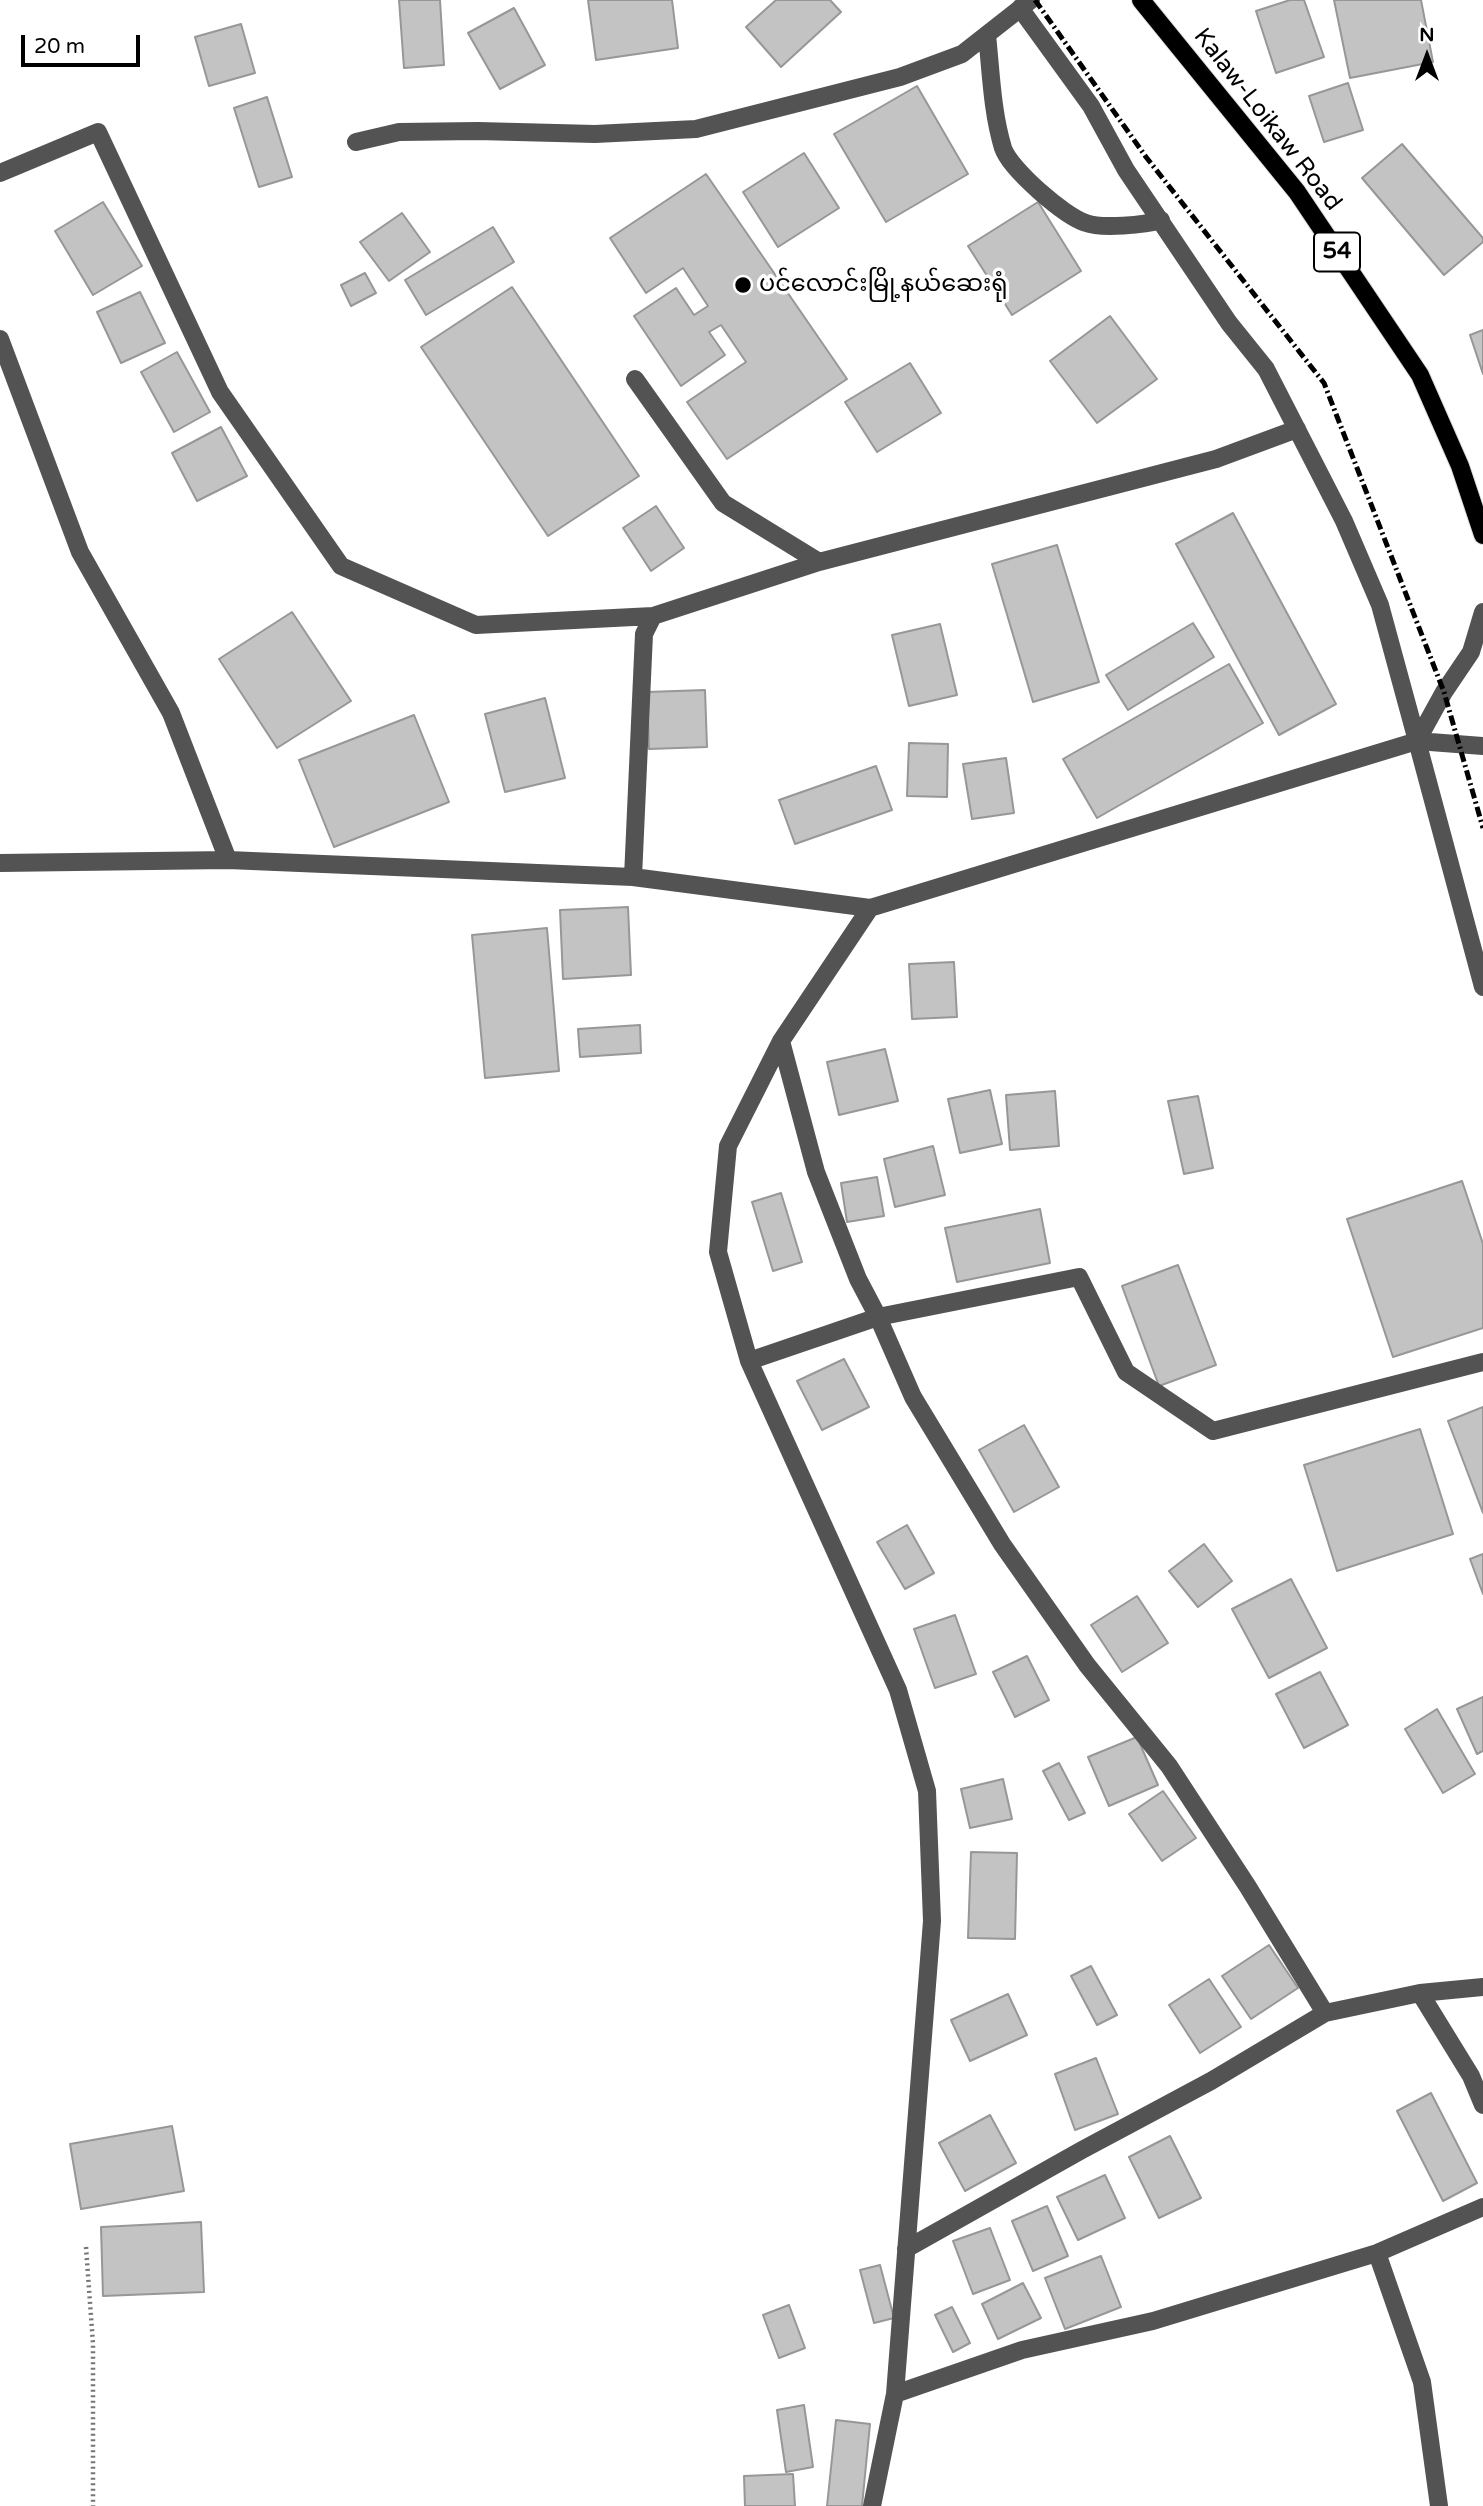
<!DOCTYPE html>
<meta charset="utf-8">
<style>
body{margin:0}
#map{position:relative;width:1483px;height:2506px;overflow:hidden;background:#fff;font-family:"Varela Round",sans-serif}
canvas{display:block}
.north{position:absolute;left:1392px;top:21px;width:70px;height:70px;-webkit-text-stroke:5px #fff;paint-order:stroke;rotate:0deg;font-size:19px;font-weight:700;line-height:28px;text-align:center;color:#000}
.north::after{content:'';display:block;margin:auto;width:24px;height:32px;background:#000;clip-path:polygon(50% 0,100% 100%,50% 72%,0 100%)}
.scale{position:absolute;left:21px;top:35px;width:119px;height:32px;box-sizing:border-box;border:4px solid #000;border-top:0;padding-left:9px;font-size:21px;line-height:24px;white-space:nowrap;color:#000;-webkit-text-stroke:5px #fff;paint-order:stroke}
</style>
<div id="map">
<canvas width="1483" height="2506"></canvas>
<div class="north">N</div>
<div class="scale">20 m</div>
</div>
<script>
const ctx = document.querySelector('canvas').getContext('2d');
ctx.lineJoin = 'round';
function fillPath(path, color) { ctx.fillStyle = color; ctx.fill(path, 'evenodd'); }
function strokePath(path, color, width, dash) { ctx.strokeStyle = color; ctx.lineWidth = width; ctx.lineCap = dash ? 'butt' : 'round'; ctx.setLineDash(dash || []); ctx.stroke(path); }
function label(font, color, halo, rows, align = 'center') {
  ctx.font = font + ' "Varela Round","Noto Sans Myanmar",sans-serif'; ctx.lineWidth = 7; ctx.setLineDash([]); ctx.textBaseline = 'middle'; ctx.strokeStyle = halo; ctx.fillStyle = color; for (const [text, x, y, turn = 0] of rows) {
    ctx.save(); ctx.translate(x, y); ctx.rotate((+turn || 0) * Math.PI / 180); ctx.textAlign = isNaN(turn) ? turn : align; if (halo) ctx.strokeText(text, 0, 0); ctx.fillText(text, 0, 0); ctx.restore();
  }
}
const building = new Path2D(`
 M399,0H440L444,65L404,68Z
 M588,0H672L678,48L596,60Z
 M776,0H830L841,12L781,67L746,27Z
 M1290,0H1304L1324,57L1276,73L1256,11Z
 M1334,0H1421L1433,62L1350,78Z
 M514,8L545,65L500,89L468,33Z
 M241,24L255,73L209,86L195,37Z
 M1348,83L1363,130L1324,142L1309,96Z
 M917,86L968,174L886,222L834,134Z
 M267,97L292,177L259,187L234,108Z
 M1402,144L1483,238V242L1444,275L1362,178Z
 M804,153L839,208L778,247L743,192Z
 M706,174L847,379L727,459L687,402L746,362L721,325L709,332L725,355L681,386L634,316L676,288L694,315L708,306L683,268L646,293L610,238Z
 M103,202L142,266L93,295L55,231Z
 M1038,202L1081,271L1012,315L968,246Z
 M402,213L430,252L389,281L360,242Z
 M493,227L514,262L426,315L405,280Z
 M365,273L376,293L351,306L341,285Z
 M512,287L639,476L548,536L421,347Z
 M140,292L165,343L121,363L97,312Z
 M1110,316L1157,379L1097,423L1050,361Z
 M1483,330V374L1470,335Z
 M177,352L210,412L174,432L141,372Z
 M910,363L941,413L877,452L845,402Z
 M221,427L247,476L197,501L172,453Z
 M656,506L684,548L651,571L623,528Z
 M1233,513L1336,704L1279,735L1176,544Z
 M1057,545L1099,682L1033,702L992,564Z
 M292,612L351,701L277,748L219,659Z
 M1193,623L1214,657L1128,710L1106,675Z
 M940,624L957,695L909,706L892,635Z
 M1229,664L1263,723L1097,818L1063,759Z
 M705,690L707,747L649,749L647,692Z
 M545,698L565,778L505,792L485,714Z
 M414,715L449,802L334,847L299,760Z
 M909,743L948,744L947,797L907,796Z
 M1006,758L1014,813L972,819L963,764Z
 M876,766L892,810L795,844L779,800Z
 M628,907L631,975L563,979L560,910Z
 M547,928L559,1071L485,1078L472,935Z
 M954,962L957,1017L912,1019L909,964Z
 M640,1025L641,1053L580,1057L578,1029Z
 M885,1049L898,1101L839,1115L827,1062Z
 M990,1090L1002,1144L960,1153L948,1099Z
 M1055,1091L1059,1146L1010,1150L1006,1095Z
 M1198,1096L1213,1168L1184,1174L1168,1101Z
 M933,1146L945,1195L895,1207L884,1159Z
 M877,1177L884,1216L847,1222L841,1183Z
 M1462,1181L1483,1244V1328L1393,1357L1347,1219Z
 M781,1193L802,1262L773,1271L752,1202Z
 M1040,1209L1050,1263L957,1282L945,1228Z
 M1178,1265L1216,1365L1159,1386L1122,1286Z
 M844,1359L869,1407L822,1430L797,1381Z
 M1483,1407V1513L1448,1421Z
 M1024,1425L1059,1487L1014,1512L979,1450Z
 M1420,1429L1453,1534L1337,1571L1304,1465Z
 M907,1525L934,1573L905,1589L877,1542Z
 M1204,1544L1232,1581L1198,1607L1169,1571Z
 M1483,1554V1594L1470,1559Z
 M1291,1579L1327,1648L1269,1678L1232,1609Z
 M1137,1596L1168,1643L1122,1672L1091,1625Z
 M955,1615L976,1674L935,1688L914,1629Z
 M1027,1656L1049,1700L1015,1717L993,1672Z
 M1320,1672L1348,1725L1304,1748L1276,1694Z
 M1483,1697V1751L1477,1754L1457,1709Z
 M1437,1709L1475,1774L1443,1793L1405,1729Z
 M1137,1737L1158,1785L1109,1806L1088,1757Z
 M1059,1763L1085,1813L1069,1820L1043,1771Z
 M1003,1779L1012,1819L970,1828L961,1789Z
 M1163,1791L1196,1838L1162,1861L1129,1814Z
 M971,1852L1017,1853L1015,1939L968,1938Z
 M1269,1945L1298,1988L1251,2019L1222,1976Z
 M1091,1966L1117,2015L1097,2025L1071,1976Z
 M1209,1979L1241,2027L1200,2053L1169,2005Z
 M1008,1994L1027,2035L970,2061L951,2020Z
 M1096,2058L1118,2114L1075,2130L1055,2074Z
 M1431,2093L1477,2183L1443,2201L1397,2111Z
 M990,2115L1016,2163L965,2191L939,2143Z
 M172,2126L184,2191L81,2209L70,2144Z
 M1170,2136L1201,2198L1159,2218L1129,2157Z
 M1105,2175L1125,2218L1078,2240L1057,2197Z
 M1047,2206L1068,2256L1033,2271L1012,2221Z
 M201,2222L204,2292L103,2296L101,2227Z
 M990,2228L1010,2280L973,2294L953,2241Z
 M1101,2256L1121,2307L1065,2329L1045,2278Z
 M880,2265L894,2318L874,2323L860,2270Z
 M1023,2283L1041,2318L998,2339L982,2304Z
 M789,2305L805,2348L779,2358L763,2315Z
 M952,2307L970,2343L953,2352L935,2315Z
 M804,2405L813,2467L786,2472L777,2410Z
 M836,2420L870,2424L862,2506H827Z
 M793,2474L795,2506H745L744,2476Z`);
fillPath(building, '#c3c3c3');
strokePath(building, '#979797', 2);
const major = new Path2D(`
 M1141,0L1297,192L1420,375L1460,466L1483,535`);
strokePath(major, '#dbdbdb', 20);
strokePath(new Path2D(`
 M86,2247L93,2344V2506`), '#757575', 4.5, [2, 3.5]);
strokePath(new Path2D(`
 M1020,8L1091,106L1126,170L1229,323L1266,369L1344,521L1380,605L1417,741
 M987,35C991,72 992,112 1003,148C1010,169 1064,216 1086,223C1101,229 1145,225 1161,220
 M356,142L399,132L478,131L595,134L696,129L900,77L962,54L1031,0
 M0,173L98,132L220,392L341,566L476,625L653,616
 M0,339L80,552L171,713L228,860
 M635,379L723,503L819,562
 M1483,746L1417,741L1483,987
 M0,863L228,860L633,877L870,908
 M633,877L644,634L653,616L819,562L1216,459L1297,429
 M781,1041L816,1172L858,1279L878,1317L913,1397L1002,1544L1087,1665L1169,1766L1248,1887L1325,2013
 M749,1361L878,1317L1079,1277L1126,1372L1213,1431L1483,1362
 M1420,1993L1471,2076L1483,2105
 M906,2249L1082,2150L1211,2081L1325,2013L1420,1993L1483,1987
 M1377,2253L1422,2382L1439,2506
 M895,2394L1022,2350L1153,2321L1377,2253L1483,2207
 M872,2506L895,2394L932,1921L927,1791L898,1690L749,1361L718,1252L728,1146L781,1041L870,908L1417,741L1444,692L1471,652L1483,612`), '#535353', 18);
strokePath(major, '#000', 18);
strokePath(new Path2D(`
 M1035,0L1146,157L1324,383L1444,692L1483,828`), '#000', 5, [10, 3.5, 2, 3.5]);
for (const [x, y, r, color] of [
 [743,285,9,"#000"]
]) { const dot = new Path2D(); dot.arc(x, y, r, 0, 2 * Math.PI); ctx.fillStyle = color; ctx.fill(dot); strokePath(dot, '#fff', 2.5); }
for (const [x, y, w] of [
 [1337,252,46]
]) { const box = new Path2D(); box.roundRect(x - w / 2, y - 19.5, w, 39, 5); ctx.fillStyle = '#fff'; ctx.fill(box); strokePath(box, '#000', 2); }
label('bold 23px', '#000', null, [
 ["54",1337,252]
]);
label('24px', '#000', '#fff', [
 ["Kalaw-Loikaw Road",1267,120,52]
]);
label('24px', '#000', '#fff', [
 ["ပင်လောင်းမြို့နယ်ဆေးရုံ",759,285]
], 'left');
</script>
